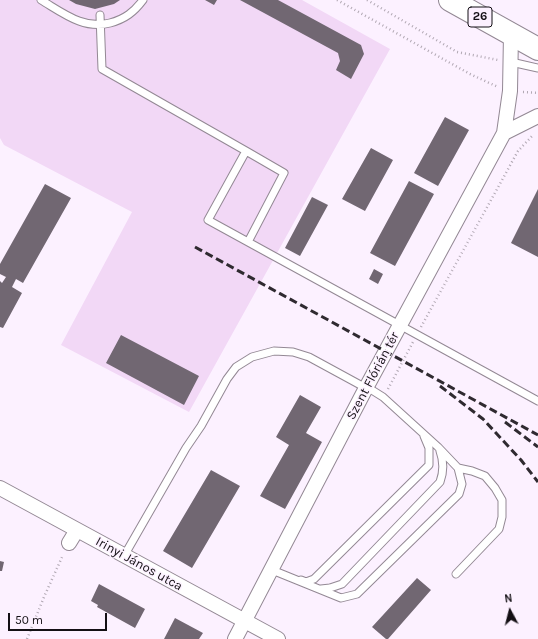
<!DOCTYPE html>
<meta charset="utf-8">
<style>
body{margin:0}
#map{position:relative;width:538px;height:639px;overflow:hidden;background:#fcf1ff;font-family:Karla,sans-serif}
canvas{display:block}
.north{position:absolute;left:490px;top:591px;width:40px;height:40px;-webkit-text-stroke:3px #fcf1ff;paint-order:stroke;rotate:353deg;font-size:11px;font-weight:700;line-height:16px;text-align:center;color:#130f14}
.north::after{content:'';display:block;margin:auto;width:14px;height:18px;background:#130f14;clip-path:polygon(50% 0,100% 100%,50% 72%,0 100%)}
.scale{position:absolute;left:8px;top:613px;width:99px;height:18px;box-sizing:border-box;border:2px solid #130f14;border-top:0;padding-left:5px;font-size:12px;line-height:14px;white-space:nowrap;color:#130f14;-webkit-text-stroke:3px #fcf1ff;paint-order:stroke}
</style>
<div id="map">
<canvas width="538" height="639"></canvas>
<div class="north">N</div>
<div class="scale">50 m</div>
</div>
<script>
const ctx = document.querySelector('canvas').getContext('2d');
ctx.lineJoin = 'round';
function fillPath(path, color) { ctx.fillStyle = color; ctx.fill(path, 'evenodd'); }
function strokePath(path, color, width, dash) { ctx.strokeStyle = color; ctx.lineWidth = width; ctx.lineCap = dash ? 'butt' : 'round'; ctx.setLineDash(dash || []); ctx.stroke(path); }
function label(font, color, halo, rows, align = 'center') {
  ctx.font = font + ' Karla,sans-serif'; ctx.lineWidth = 3; ctx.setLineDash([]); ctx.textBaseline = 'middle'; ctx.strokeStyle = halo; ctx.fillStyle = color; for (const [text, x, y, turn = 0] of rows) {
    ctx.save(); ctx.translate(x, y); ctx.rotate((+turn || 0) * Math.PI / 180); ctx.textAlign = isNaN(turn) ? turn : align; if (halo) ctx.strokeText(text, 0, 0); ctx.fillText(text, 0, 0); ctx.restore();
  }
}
fillPath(new Path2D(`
 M0,0H302L390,49L189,412L61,345L132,212L4,145L0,138Z`), '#f2d8f6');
fillPath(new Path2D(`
 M69,0H120L114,4L95,9L76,4Z
 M205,0H217L214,5Z
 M240,0H278L361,45L364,54L351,79L336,70L340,61L338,53Z
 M445,117L469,130L438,186L414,173Z
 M371,148L393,160L365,211L342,199Z
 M409,181L434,194L395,266L370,253Z
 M45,184L71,198L23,283L16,279L12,287L22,293L3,328L0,327V281L2,283L6,277L0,274V264Z
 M538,189V257L511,243Z
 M312,197L328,205L300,256L285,248Z
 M374,269L383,274L378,284L369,279Z
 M121,335L199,376L184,405L106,363Z
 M300,395L321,407L306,433L322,442L285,509L260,496L289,445L276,437Z
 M211,470L240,486L192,568L163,551Z
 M0,561L4,562L2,571H0Z
 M417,578L431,590L388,639H386L372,627Z
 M99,584L145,609L135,628L97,607L98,605L91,601Z
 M175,618L203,633L199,639H164Z`), '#716772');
const service = new Path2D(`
 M41,0C63,13 84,30 110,23C125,19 134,12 143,0
 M100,15L102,69L246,151L208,220L538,401
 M511,62L538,68
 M246,151L284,173L248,242
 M124,556L186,448L201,426L227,379L236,367L252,357L274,351L293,352L309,357L366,388
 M272,570L341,598L357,594L459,494L462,484L458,468L438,447L383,397L367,387
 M456,574L499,529L502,517V500L495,488L485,476L472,471L458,468
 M301,580L306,582L314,579L429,465V448L424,436
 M321,589L330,588L342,584L440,482C444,471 444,462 440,451`);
const minor = new Path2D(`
 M504,133L538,116
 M0,488L278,639
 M69,543L77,530
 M235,639L367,386L504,133L510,91L511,34`);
const primary = new Path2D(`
 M450,0L538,49`);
strokePath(service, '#938894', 9);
strokePath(minor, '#938894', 16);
strokePath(primary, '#938894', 24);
strokePath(new Path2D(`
 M337,0L470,74L498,87
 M367,0L457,52L498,60
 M523,92L538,93
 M421,327L518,151L533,135
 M388,389L413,342
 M27,639L44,597L63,555`), '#b1a8b3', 2.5, [1, 3]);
strokePath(service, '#fff', 7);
strokePath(minor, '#fff', 14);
strokePath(primary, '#fff', 22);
strokePath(new Path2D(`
 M195,247L538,435
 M440,386L483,419L521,460L538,482
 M505,422L538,447`), '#2f2a30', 3, [8, 4]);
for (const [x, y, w] of [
 [480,17,24]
]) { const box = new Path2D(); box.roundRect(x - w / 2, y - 10, w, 20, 3); ctx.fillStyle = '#fcf1ff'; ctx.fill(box); strokePath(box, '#130f14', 1); }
label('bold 12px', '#130f14', null, [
 ["26",480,17]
]);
label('13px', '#130f14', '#fcf1ff', [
 ["Szent Flórián tér",373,376,-62],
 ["Irinyi János utca",139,564,29]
]);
</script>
